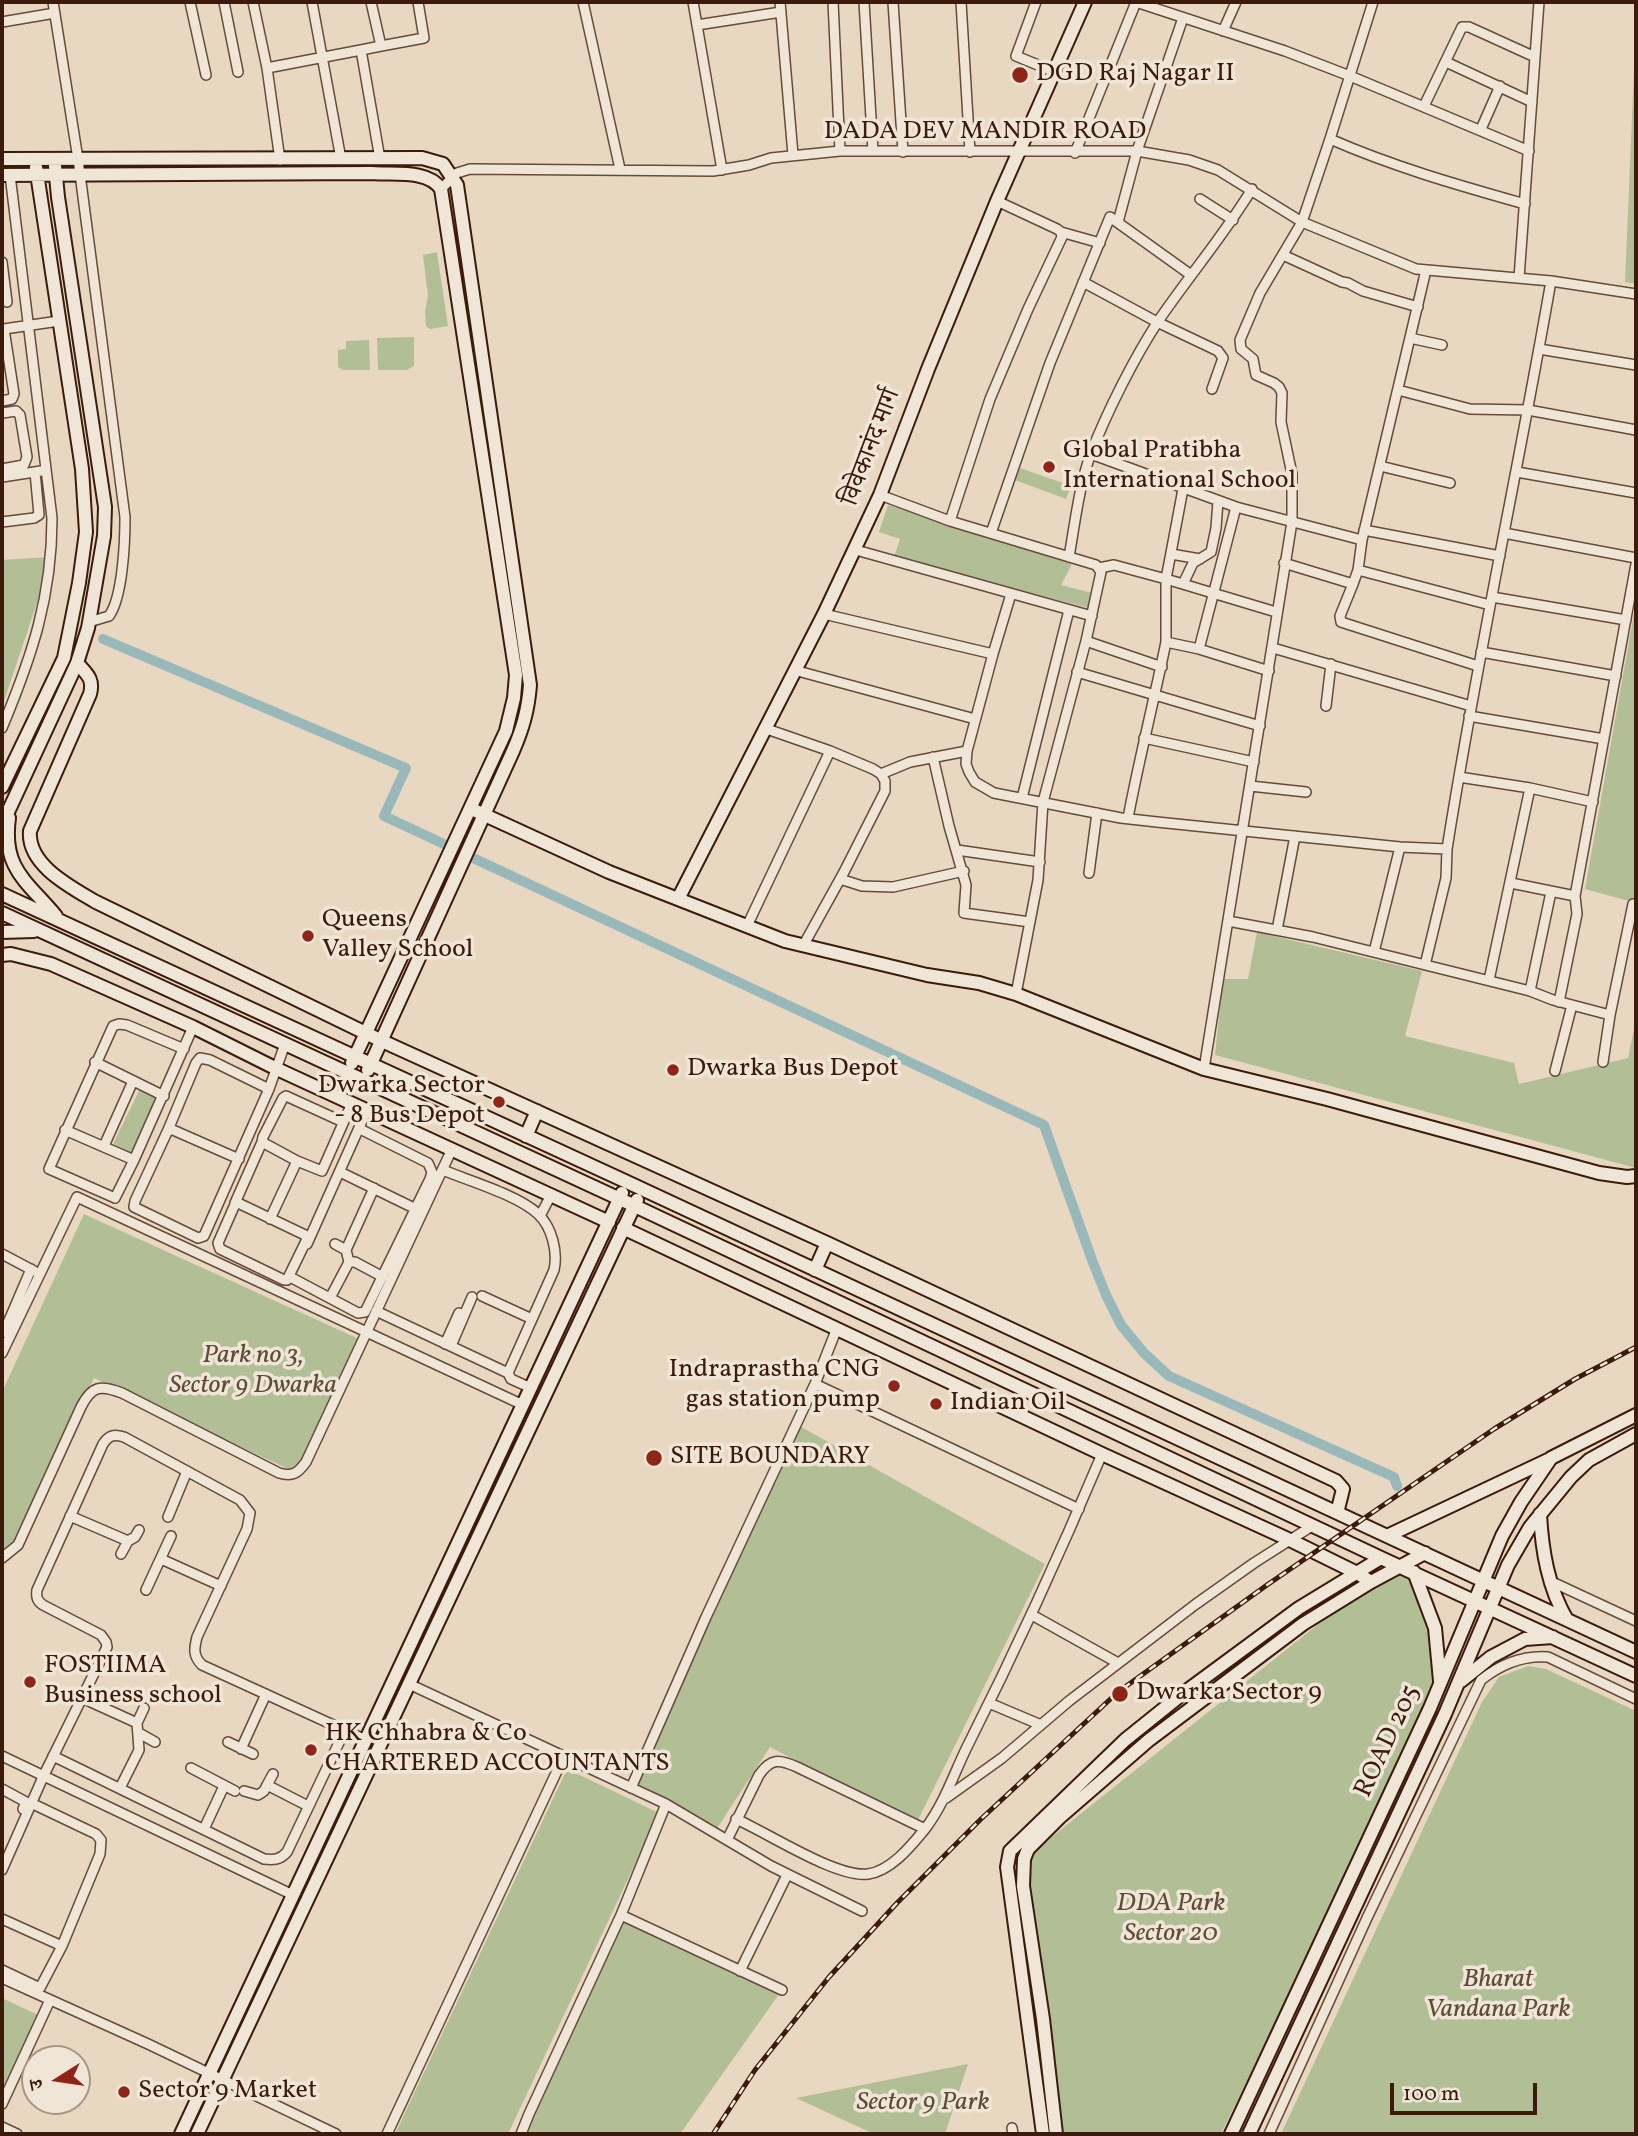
<!DOCTYPE html>
<meta charset="utf-8">
<style>
body{margin:0}
#map{position:relative;width:1638px;height:2136px;overflow:hidden;background:#e8d8c1;font-family:Vollkorn,"Noto Serif Devanagari",serif}
canvas{display:block}
.frame{position:absolute;inset:0;border:4px solid #3c1b0d;pointer-events:none}
.north{position:absolute;left:21px;top:2045px;width:70px;height:70px;box-sizing:border-box;background:#f0e6d7;border:2px solid #a89586;border-radius:50%;rotate:258deg;font-size:19px;font-weight:700;line-height:28px;text-align:center;color:#3c1b0d}
.north::after{content:'';display:block;margin:auto;width:24px;height:32px;background:#8f2418;clip-path:polygon(50% 0,100% 100%,50% 72%,0 100%)}
.scale{position:absolute;left:1390px;top:2083px;width:147px;height:32px;box-sizing:border-box;border:4px solid #3c1b0d;border-top:0;padding-left:9px;font-size:21px;line-height:24px;white-space:nowrap;color:#3c1b0d;-webkit-text-stroke:5px #f0e6d7;paint-order:stroke}
</style>
<div id="map">
<canvas width="1638" height="2136"></canvas>
<div class="frame"></div>
<div class="north">उ</div>
<div class="scale">100 m</div>
</div>
<script>
const ctx = document.querySelector('canvas').getContext('2d');
ctx.lineJoin = 'round';
function fillPath(path, color) { ctx.fillStyle = color; ctx.fill(path, 'evenodd'); }
function strokePath(path, color, width, dash) { ctx.strokeStyle = color; ctx.lineWidth = width; ctx.lineCap = dash ? 'butt' : 'round'; ctx.setLineDash(dash || []); ctx.stroke(path); }
function label(font, color, halo, rows, align = 'center') {
  ctx.font = font + ' Vollkorn,"Noto Serif Devanagari",serif'; ctx.lineWidth = 7; ctx.setLineDash([]); ctx.textBaseline = 'middle'; ctx.strokeStyle = halo; ctx.fillStyle = color; for (const [text, x, y, turn = 0] of rows) {
    ctx.save(); ctx.translate(x, y); ctx.rotate((+turn || 0) * Math.PI / 180); ctx.textAlign = isNaN(turn) ? turn : align; if (halo) ctx.strokeText(text, 0, 0); ctx.fillText(text, 0, 0); ctx.restore();
  }
}
fillPath(new Path2D(`
 M1636,22V284L1625,282Z
 M437,252L448,326L430,329L426,326L425,311L428,296L423,255Z
 M414,337V366L407,370H378L377,338Z
 M369,340L370,370H343L338,367V350L346,349V341Z
 M1020,468L1071,486L1066,499L1015,480Z
 M888,505L1072,564L1061,585L1092,593L1089,608L894,557L900,539L879,532Z
 M49,557L39,597L2,707V560Z
 M1636,602V903L1585,889Z
 M1257,932L1422,971L1405,1036L1514,1063L1519,1084L1628,1058L1636,1019V1168L1215,1055L1223,979H1248Z
 M140,1089L159,1098L132,1154L113,1144Z
 M84,1214L359,1339L299,1474L94,1378L6,1563L2,1560V1392Z
 M796,1424L1045,1564L916,1824L770,1747L714,1833L631,1788Z
 M1402,1567L1424,1596L1440,1685L1221,2134H1057L1024,1859L1371,1582Z
 M1528,1666L1546,1669L1636,1711V2134H1281L1482,1702L1499,1677Z
 M567,1769L659,1813L508,2134H395Z
 M621,1915L782,1990L680,2134H521Z
 M2,1998L38,2015L2,2089Z
 M968,2064L945,2134H874L796,2098Z`), '#b2bf96');
strokePath(new Path2D(`
 M103,639L406,768L384,816L446,845
 M471,857L1044,1125L1092,1260L1106,1295L1121,1325L1144,1353L1169,1376L1394,1477L1397,1486`), '#98b8b9', 10);
const street = new Path2D(`
 M53,2L78,159L125,517C125,540 123,597 109,616L89,622
 M190,2L206,75
 M224,2L238,72
 M253,2L267,68L280,160
 M312,2L341,159
 M371,2L381,46L361,50L380,159
 M583,2L620,169
 M693,2L722,170
 M780,2L793,155
 M833,2L840,151
 M864,2L873,151
 M893,2L903,152
 M961,2L970,152
 M1036,2L1016,56L1055,72
 M1136,2L1285,51L1350,76L1529,151
 M2,22L55,13
 M697,25L781,12
 M1223,31L1236,2
 M381,46L424,38L418,2
 M1446,62L1532,102
 M267,68L361,50
 M1424,106L1462,27H1469L1535,57
 M1481,129L1500,86
 M1330,139C1394,167 1458,185 1525,204
 M1075,153L1136,2
 M441,189L457,173L470,169L713,171L749,165L771,158L840,151H1137L1189,160L1218,170L1302,222L1416,269L1551,281L1636,294
 M1200,199L1233,220
 M1118,222L1137,151L1183,18
 M1061,232L1100,243
 M1283,255L1342,282L1348,283L1363,291L1418,307
 M2,262L7,302
 M1519,278L1539,2
 M1083,282L1157,322L1218,351L1223,358L1212,389
 M1410,338L1442,345
 M1539,349L1636,365
 M1398,390L1470,409L1528,410L1636,430
 M2,401L12,399L14,394L4,329L59,321
 M2,413L16,411L20,415L27,457L24,465L2,469
 M1091,454L1236,507L1362,540L1426,270
 M1380,466L1450,483
 M1517,472L1636,493
 M2,477L41,471
 M880,495L950,521L1096,565L1101,572L1086,641L1043,802L1038,880L1016,994
 M950,521L990,399L1028,309L1062,237L1061,232L1057,229L997,201
 M2,522L34,518L39,515L35,472
 M1364,530L1500,556
 M991,533L1050,363L1110,217L1191,275
 M1504,533L1636,558
 M856,550L1092,616
 M1171,554L1200,559
 M1069,557C1075,523 1079,486 1091,453C1107,412 1135,356 1159,320C1189,276 1224,235 1252,189
 M1284,563L1353,584L1358,570L1490,605
 M1099,568L1114,565L1166,579L1183,489
 M1358,570L1362,540
 M1183,584L1193,563L1211,552L1216,528L1218,501
 M1353,584L1340,616L1341,622L1478,666
 M1011,594L993,654L967,751L966,764L969,772L975,782L994,793L1121,818L1157,822L1400,847L1447,849C1477,658 1518,471 1551,281
 M1492,597L1626,620
 M824,614L993,654
 M1086,641L1162,667
 M1273,648L1471,706
 M1199,649L1236,507
 M1481,652L1616,676
 M794,670L975,719
 M1269,671L1199,649L1166,642V579L1276,612
 M1077,672L1260,726
 M1326,706L1331,664
 M1469,716L1604,739
 M2,728C32,656 52,597 52,518L10,175
 M764,728L830,751L873,769L881,774L885,781V791L844,872L803,946
 M1144,738L1254,762
 M933,757L949,826L966,885L964,913L1030,922
 M881,774L910,762L967,751
 M1459,777L1530,788L1489,980
 M1250,786L1306,792
 M1530,788L1593,802
 M1022,798L1069,610
 M1128,818C1139,759 1154,701 1166,642
 M957,850L1040,862
 M1089,873L1097,813
 M840,879L862,886L893,887L964,871
 M1511,883L1575,896
 M1228,921L1313,937L1530,991L1553,1000L1610,1015
 M747,926L830,751
 M1277,930L1295,836
 M1374,952L1400,847
 M1425,965L1446,878L1447,849
 M1530,991L1551,892
 M1559,1002L1577,914L1575,896L1636,564
 M95,1062L164,1096
 M1603,1062L1610,1015L1633,904
 M1204,1069L1292,522V474L1281,422L1282,393L1279,387L1274,383L1256,375L1253,359L1241,349L1240,340L1260,293L1302,222L1330,139L1373,2
 M1555,1071L1572,1005
 M343,1122L286,1096L283,1098L263,1137L262,1142L297,1161L322,1171L352,1103
 M65,1130L134,1160L193,1027
 M168,1130L196,1063L200,1058L210,1060L269,1089
 M104,1146L133,1081
 M239,1159L173,1130H168L135,1201L134,1207L198,1238L204,1236L269,1089L285,1044
 M134,1160L115,1198L49,1169L113,1026L119,1024L127,1025L184,1049
 M443,1170C469,1181 518,1195 538,1214C552,1227 558,1252 554,1270L508,1373L511,1379L531,1388
 M340,1172L416,1209
 M236,1202L305,1235L307,1239L287,1280H284L220,1249L218,1243Z
 M235,1203L262,1142
 M540,1216L551,1195
 M270,1219L297,1161
 M307,1244L367,1110
 M335,1244L346,1250
 M2,1254L34,1271
 M349,1262L346,1250L374,1188
 M292,1278L358,1313L365,1312L430,1179L432,1172L428,1163L360,1129
 M482,1296L532,1319
 M330,1298L349,1262H355L383,1277
 M376,1311L508,1373
 M2,1333L4,1332L31,1269
 M445,1344L459,1313
 M451,1346L472,1297
 M2,1353L77,1197L523,1405
 M815,1384L1079,1509
 M70,1516L128,1541
 M168,1517L187,1471
 M121,1554L128,1541L135,1537L139,1530
 M2,1558L18,1545L81,1407C92,1385 101,1385 122,1393L279,1473C293,1477 298,1473 306,1462L452,1149
 M161,1559L221,1586
 M1550,1581L1636,1621
 M146,1590L171,1536
 M1032,1615L1118,1663
 M409,1684L666,1804L771,1866L862,1911
 M82,1698L137,1723
 M989,1703L1041,1725
 M139,1733L155,1742
 M228,1742L253,1754
 M241,1749L266,1694
 M2,1756L293,1895
 M53,1756L264,1859C274,1860 280,1860 287,1852L345,1730
 M191,1768L235,1791
 M267,1785L273,1774
 M120,1788L139,1750L137,1723L144,1708
 M631,1788L706,1617L815,1384L837,1328
 M2,1789L26,1802L23,1809
 M244,1791L258,1795L264,1791L267,1785L308,1806
 M946,1798L1002,1758L1069,1701L1196,1604L1254,1563L1312,1526
 M736,1819C768,1833 836,1878 868,1874C891,1871 911,1846 925,1829C944,1804 953,1776 966,1749C1015,1652 1060,1554 1102,1454
 M204,1829L224,1786
 M727,1840L759,1775C771,1758 779,1759 797,1767L925,1829
 M2,1870L43,1777L107,1647L106,1642L101,1635L43,1605C37,1601 36,1597 37,1590L103,1444C109,1435 114,1434 124,1437L240,1500L250,1513L247,1529L197,1637C194,1649 193,1656 202,1665L366,1740
 M621,1915L782,1990
 M2,1919L62,1946L100,1854L101,1840L96,1834L31,1803
 M2,1970L40,1988L62,1946
 M740,1971L787,1875
 M2,1978L148,2044L336,2134
 M2,2104L50,2000
 M2,2127L17,2134
 M1012,2128L1013,2134
 M387,2134L564,1756
 M521,2134L529,2114L621,1915L666,1804
 M1269,2134L1367,1918L1481,1680C1501,1664 1522,1655 1548,1657L1636,1699`);
const secondary = new Path2D(`
 M2,159L422,158L443,164L457,185L530,685C528,710 523,728 513,751L368,1070
 M2,175L372,173C393,175 428,169 441,189L516,675L514,698L506,731L352,1063
 M77,663C87,674 94,679 90,694L30,831C27,865 71,887 96,902L382,1041L827,1243L1336,1481L1343,1489L1337,1513
 M2,787L64,658L79,583L86,532L82,469L36,167
 M476,811L609,872L785,941L927,975L979,983L1016,994L1204,1069L1327,1099L1599,1173L1627,1177L1636,1176
 M9,818C2,869 27,881 56,916
 M2,825L77,663L88,628L104,536L105,507L58,197L55,166
 M2,894L627,1182L1636,1652
 M678,899L824,614L880,495L928,369L997,201L1085,2
 M2,913L620,1199L1381,1558L1636,1676
 M2,932L34,931
 M2,955L11,954L51,964L193,1027L277,1069L609,1222
 M526,1136L537,1111
 M623,1228L1102,1454L1290,1540L1357,1573L1371,1582
 M815,1270L827,1243
 M1540,1514C1542,1551 1548,1587 1567,1620
 M1387,1536L1548,1460
 M1414,1572L1435,1628L1440,1681
 M1461,1681L1491,1657L1525,1639L1553,1637
 M181,2134L622,1193
 M197,2134L637,1200
 M1043,2134L1007,1867L1010,1851L1125,1740L1181,1695L1299,1608L1381,1558
 M1056,2134L1043,2019L1023,1886L1024,1859L1028,1849L1059,1818L1149,1740L1303,1624L1371,1582L1425,1553
 M1231,2134L1430,1708L1502,1536L1521,1502L1551,1458L1636,1415
 M1249,2134L1445,1714L1508,1565L1530,1527L1571,1477L1589,1460L1636,1434`);
strokePath(street, '#674a3a', 12);
strokePath(secondary, '#3c1b0d', 16);
strokePath(street, '#f0e6d7', 9);
strokePath(secondary, '#f0e6d7', 12);
const rail = new Path2D(`
 M713,2134L755,2070L829,1977L897,1903L981,1819L1118,1692L1267,1585L1494,1429L1575,1379L1636,1347`);
strokePath(rail, '#3c1b0d', 5);
strokePath(rail, '#f0e6d7', 2.5, [8]);
for (const [x, y, r, color] of [
 [1020,75,9,"#8f2418"],
 [1049,467,7,"#8f2418"],
 [308,936,7,"#8f2418"],
 [673,1070,7,"#8f2418"],
 [499,1102,7,"#8f2418"],
 [894,1386,7,"#8f2418"],
 [936,1404,7,"#8f2418"],
 [654,1458,9,"#8f2418"],
 [30,1682,7,"#8f2418"],
 [1120,1694,9,"#8f2418"],
 [311,1750,7,"#8f2418"],
 [124,2092,7,"#8f2418"]
]) { const dot = new Path2D(); dot.arc(x, y, r, 0, 2 * Math.PI); ctx.fillStyle = color; ctx.fill(dot); strokePath(dot, '#f0e6d7', 2.5); }
label('26px', '#3c1b0d', '#f0e6d7', [
 ["DGD Raj Nagar II",1036,75],
 ["Global Pratibha",1063,452],
 ["International School",1063,482],
 ["Queens",322,921],
 ["Valley School",322,951],
 ["Dwarka Bus Depot",687,1070],
 ["Dwarka Sector",485,1087,"right"],
 ["- 8 Bus Depot",485,1117,"right"],
 ["Indraprastha CNG",880,1371,"right"],
 ["gas station pump",880,1401,"right"],
 ["Indian Oil",950,1404],
 ["SITE BOUNDARY",670,1458],
 ["FOSTIIMA",44,1667],
 ["Business school",44,1697],
 ["Dwarka Sector 9",1136,1694],
 ["HK Chhabra & Co",325,1735],
 ["CHARTERED ACCOUNTANTS",325,1765],
 ["Sector 9 Market",138,2092]
], 'left');
label('26px', '#3c1b0d', '#f0e6d7', [
 ["DADA DEV MANDIR ROAD",985,133],
 ["विवेकानंद मार्ग",873,448,-69],
 ["ROAD 205",1389,1742,-65]
]);
label('italic 26px', '#5f4c36', '#f0e6d7', [
 ["Park no 3,",253,1357],
 ["Sector 9 Dwarka",253,1387],
 ["DDA Park",1171,1905],
 ["Sector 20",1171,1935],
 ["Bharat",1498,1981],
 ["Vandana Park",1498,2011],
 ["Sector 9 Park",923,2104]
]);
</script>
